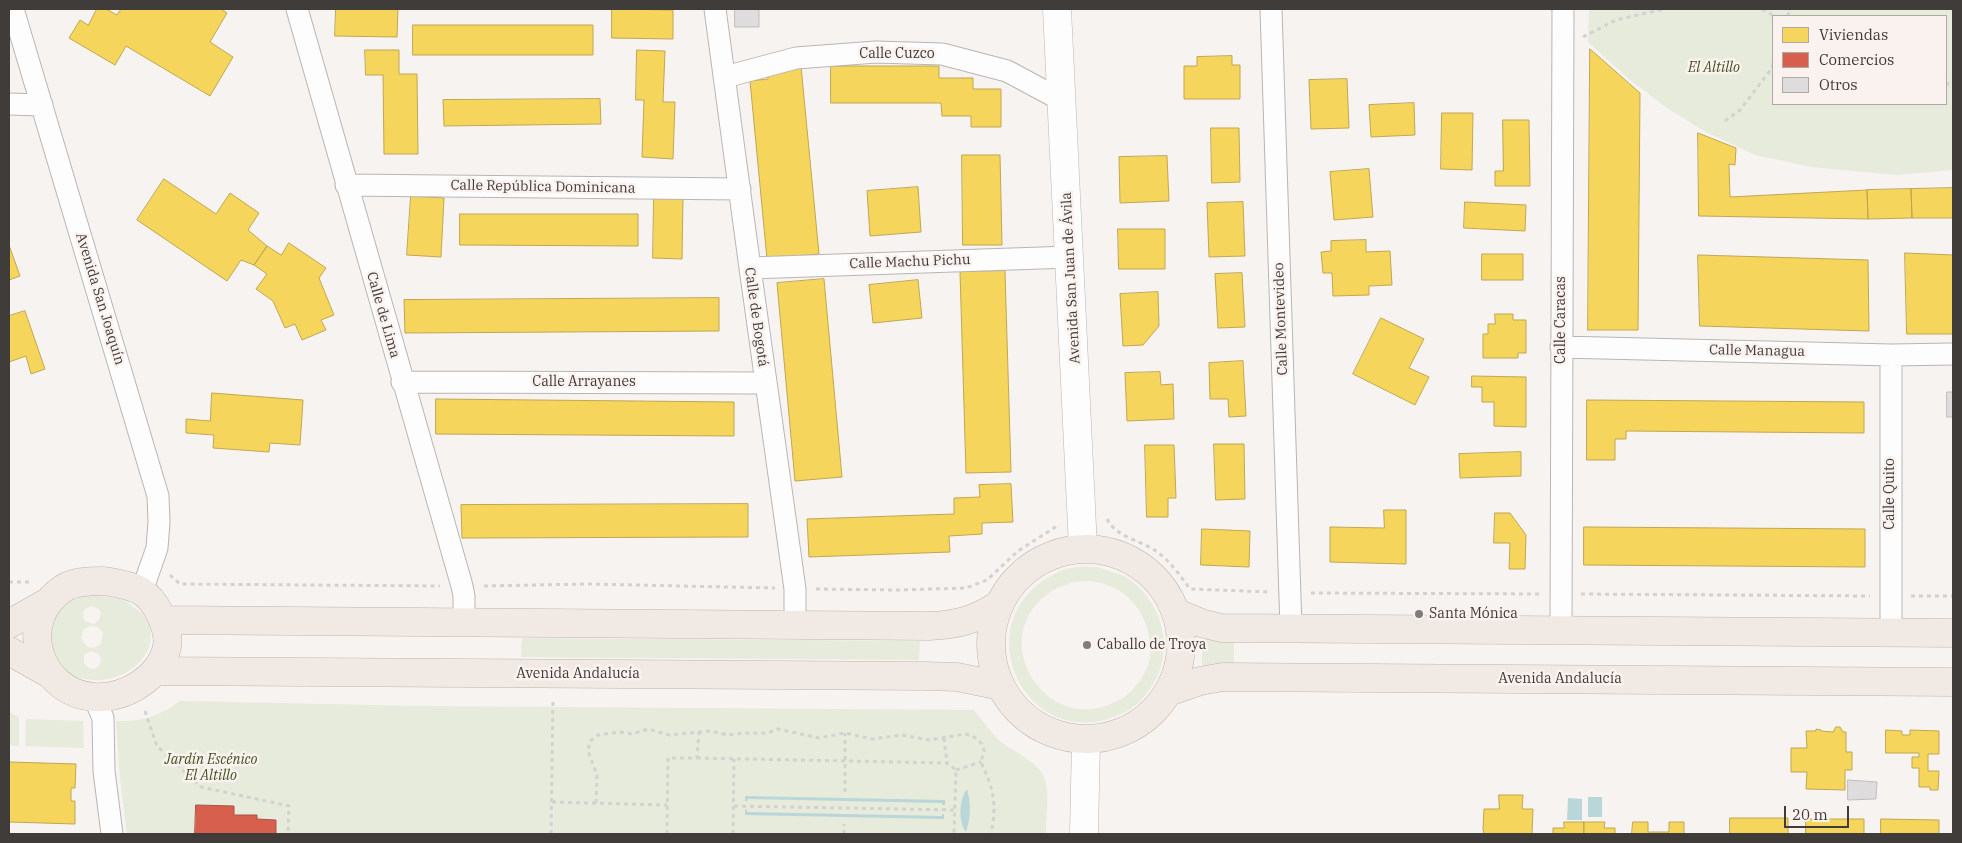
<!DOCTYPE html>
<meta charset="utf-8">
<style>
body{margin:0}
#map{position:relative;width:1962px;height:843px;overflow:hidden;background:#f7f3f1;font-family:"IBM Plex Serif",serif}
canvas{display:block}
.frame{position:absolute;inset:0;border:10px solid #3f3c3a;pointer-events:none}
.legend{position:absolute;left:1772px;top:15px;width:175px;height:90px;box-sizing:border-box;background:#faf2ee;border:1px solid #afa9a6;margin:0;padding:6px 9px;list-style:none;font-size:15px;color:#3f3c3a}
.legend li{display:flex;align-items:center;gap:10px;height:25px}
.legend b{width:25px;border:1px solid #afa9a6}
.scale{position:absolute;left:1784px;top:806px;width:65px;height:22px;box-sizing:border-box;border:2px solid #3f3c3a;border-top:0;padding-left:6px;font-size:15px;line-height:18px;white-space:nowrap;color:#3f3c3a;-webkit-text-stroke:4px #faf2ee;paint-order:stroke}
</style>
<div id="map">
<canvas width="1962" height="843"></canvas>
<div class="frame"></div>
<ul class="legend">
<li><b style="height:14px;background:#f6d55c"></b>Viviendas</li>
<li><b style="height:14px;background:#d6604d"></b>Comercios</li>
<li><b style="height:14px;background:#dfdcdd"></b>Otros</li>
</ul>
<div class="scale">20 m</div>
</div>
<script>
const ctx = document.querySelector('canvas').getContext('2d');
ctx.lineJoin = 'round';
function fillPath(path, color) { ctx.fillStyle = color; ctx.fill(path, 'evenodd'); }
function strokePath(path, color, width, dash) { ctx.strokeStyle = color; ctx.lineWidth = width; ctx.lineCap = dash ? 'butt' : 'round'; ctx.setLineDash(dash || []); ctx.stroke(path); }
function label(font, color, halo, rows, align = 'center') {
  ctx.font = font + ' "IBM Plex Serif",serif'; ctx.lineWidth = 5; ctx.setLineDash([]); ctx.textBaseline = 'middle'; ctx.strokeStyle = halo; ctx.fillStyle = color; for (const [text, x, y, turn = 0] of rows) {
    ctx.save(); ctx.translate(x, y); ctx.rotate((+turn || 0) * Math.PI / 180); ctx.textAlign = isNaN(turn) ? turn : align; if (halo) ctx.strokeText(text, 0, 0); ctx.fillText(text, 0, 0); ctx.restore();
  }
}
fillPath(new Path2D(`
 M1589,9H1953V170L1896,175L1811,167L1755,155L1704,131L1667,108L1630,80L1588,42ZM1946,16V104H1773V16Z
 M1097,567C1105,570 1114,572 1122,575C1152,590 1170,629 1162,662C1159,676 1152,687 1143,698C1133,710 1118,716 1104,720C1028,740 976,640 1034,588C1044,579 1057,571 1070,568C1079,566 1088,567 1097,567ZM1073,582C1080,582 1089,580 1096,582C1132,588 1153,621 1150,657C1148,672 1136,689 1124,697C1048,746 981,636 1052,591C1058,587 1066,585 1073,582Z
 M92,595C103,597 115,596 126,602C180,630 137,689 85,679C75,677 68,675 62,667C56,659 51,654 51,644C51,638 50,630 51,625C58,606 73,597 92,595ZM91,606L99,609L101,614L99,620L94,624L85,621L83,616L84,610ZM91,626L98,627L103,633L101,644L94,648L87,647L81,638L84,629ZM91,651L99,654L101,660L99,666L94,669L88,668L84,663V655Z
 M522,638L920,641L919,660L521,657Z
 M1202,638L1234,639V665L1202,666Z
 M180,701L424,706L974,710C982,720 989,730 999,740C1013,753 1043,762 1046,784C1049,799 1046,818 1046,834H127L120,778L116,721C142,722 160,716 180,701Z
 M9,712L19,717V746L9,745Z
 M26,719L83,721L84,748L25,746Z`), '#e7ebdb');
fillPath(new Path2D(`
 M967,789C971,804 971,817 966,832C958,821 959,800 967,789Z
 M745,796L945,800V805H942V803L748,799L747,801H745Z
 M1588,797H1602V817H1588Z
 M1568,798L1582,799V820H1567Z
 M747,809V812L942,816V814H944V819L745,815V810Z`), '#b9d6d8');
const homes = new Path2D(`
 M97,9H106L117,15L121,9H221L227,13L210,42L233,57L210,96L126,46L115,65L69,38L80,20L88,25Z
 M336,9H398L397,37L335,36Z
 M612,9L673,10V39L612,38Z
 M413,25H593V55H413Z
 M1590,49L1640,93L1638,330H1588Z
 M365,50H399V74H417L418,154H384L383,75H366Z
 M637,50L665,51L663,102H675L673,159L642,157L644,100H636Z
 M1232,56V65H1240V99H1184V66H1197V57Z
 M801,66L819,254L767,259L750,81L768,79L767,69Z
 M831,66H939V78H973V89H1001V127H971V116H942L941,103H831Z
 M1347,79L1349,128L1311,129L1309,80Z
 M600,99L601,124L444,126L443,100Z
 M1414,103L1415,135L1371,137L1369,105Z
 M1442,113H1473L1472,170L1441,169Z
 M1503,120H1529L1530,186H1495V171H1503Z
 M1211,128H1239L1240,182L1212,183Z
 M1698,133L1736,148L1735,165L1729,164L1730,197L1867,190L1868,219L1699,216Z
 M962,155H1000L1002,245H963Z
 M1167,156L1169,201L1120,203L1119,157Z
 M1369,169L1373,217L1334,220L1330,172Z
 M164,179L216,214L230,193L259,213L248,230L267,246L254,265L241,260L227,281L137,220Z
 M918,187L921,232L870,236L867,191Z
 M1953,188V218H1912L1911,189Z
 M1911,189L1912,218L1868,219L1867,190Z
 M411,196L444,198L441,257L407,255Z
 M654,198H683L682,259L653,258Z
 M1243,202L1245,256L1209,257L1207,203Z
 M1465,202L1526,205L1525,231L1464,228Z
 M460,214H638V246L460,245Z
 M1118,229H1165V269H1119Z
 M1366,240V252L1390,251L1392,285L1369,286V295L1333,296L1332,273H1323L1321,252L1331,251V241Z
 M289,243L326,268L319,278L334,315L321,320L326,330L302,340L295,324L285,328L273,301L256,289L267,274L254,265L267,246L281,255Z
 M9,245L20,276L9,280Z
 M1905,253L1953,255V334H1907Z
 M1482,254H1523V280H1482Z
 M1698,255L1868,260L1869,331L1700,326Z
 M1005,271L1011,472L966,473L960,272Z
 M1242,273L1245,327L1218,328L1215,274Z
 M824,279L842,477L795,481L777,283Z
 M918,280L922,318L873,323L869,285Z
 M1158,292L1159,326L1143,345L1123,346L1120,294Z
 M719,298V331L405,333L404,300Z
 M25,311L45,369L31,374L26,356L9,362V316Z
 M1495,314H1513V320H1526V353H1518V358H1483V334H1488V324H1495Z
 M1381,318L1424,339L1409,368L1429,377L1415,405L1353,374Z
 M1243,361L1246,416L1229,417L1228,399H1210L1209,363Z
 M1160,372L1161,385L1173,384L1174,419L1127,421L1125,373Z
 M1472,376L1526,377V427L1494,426V402H1482V387H1472Z
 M212,393L303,400L300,445L270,443L269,452L213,448L214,435L186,433V419L210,421Z
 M436,399L734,402V436L436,434Z
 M1587,400L1864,402V433L1626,431V439H1615V460H1587Z
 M1214,444H1244L1245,499L1216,500Z
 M1145,445H1174L1176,498H1168V517H1147Z
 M1521,452V476L1460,478L1459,454Z
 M1011,484L1013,522L982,523V534L949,536L950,552L809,557L807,519L954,514V498L980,497L979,485Z
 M748,504V537L462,538L461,505Z
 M1384,510H1406V564L1330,562V527L1384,528Z
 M1495,513H1510L1526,535L1525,569H1509L1510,543H1494Z
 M1584,527L1865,529V567L1584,565Z
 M1202,529L1250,531L1249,567L1201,565Z
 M1836,727H1840L1843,732H1846V752H1852V770H1845V790L1806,789L1807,772H1791V748H1807L1806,731H1816V729L1821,730V731L1833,732Z
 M1886,730L1902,731V735H1910V730L1939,731V754H1928V771H1939L1938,790H1930V787H1919V768H1912V757H1919V753H1886Z
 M9,762L76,764L75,788H71V801H75V824L9,822Z
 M1499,795H1523L1522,809H1533L1532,834H1484L1483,829L1484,809H1499Z
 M1730,818H1788V834H1730Z
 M1806,819H1864V834H1806Z
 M1881,819L1939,820V834H1881Z
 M1564,822H1584V834H1553V828H1564Z
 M1584,822H1605L1604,828H1615V834H1584Z
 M1633,822H1648V832H1669V822H1684V834H1632Z`);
fillPath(homes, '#f6d55c');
strokePath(homes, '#bfa752', 1);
const shops = new Path2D(`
 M196,805L234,806V815H257V819L276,820V834H195Z`);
fillPath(shops, '#d6604d');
strokePath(shops, '#a95547', 1);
const building = new Path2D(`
 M735,9H759V27H735Z
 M1947,392H1953V417H1947Z
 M1848,780L1877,782L1876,799L1848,800Z`);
fillPath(building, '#dfdcdd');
strokePath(building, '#bfbdbd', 1);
const minor = new Path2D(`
 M13,9L158,496L159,522L157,548L142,591
 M297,9L462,586L464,596V622
 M715,9L750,268L795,589V625
 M1271,9L1291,629
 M725,77L796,58L876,52L942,54L1007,71L1063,101
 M9,104L42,105
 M346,185L740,189
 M750,268L1070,257
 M1561,347L1891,355L1953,354
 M1891,355V633
 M402,382L766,383
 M1561,631L1563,9
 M94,697L103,718L104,771L112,834`);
const tertiary = new Path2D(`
 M1057,9L1083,548
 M1084,834L1086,740`);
const primary = new Path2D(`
 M991 644a95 95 0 1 1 190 0a95 95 0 1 1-190 0Z
 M104,581C116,583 130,585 141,591C149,596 156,606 160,614C165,624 169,636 167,647C160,678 125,699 94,697C38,693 15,620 64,588C75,581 91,581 104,581Z
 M1177,613L1201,623L1221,628L1953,633
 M163,620L929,626C958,625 975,620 1000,604
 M9,624L48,602
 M9,651L50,674
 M155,671L926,676L957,677L1001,686
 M1168,692L1200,681L1223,677L1953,682`);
strokePath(minor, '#b8b5b4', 23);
strokePath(tertiary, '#b8b5b4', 29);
strokePath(primary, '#bfb3a8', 29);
strokePath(new Path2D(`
 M1762,9L1774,16
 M1787,16L1791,9
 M1583,37L1616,20L1664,9
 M1946,85L1953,80
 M1725,121L1740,110L1772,68L1773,62
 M1107,519C1116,537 1140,540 1156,551C1170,561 1180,575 1190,589L1270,592
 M170,575L180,584L440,586
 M9,582H31
 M484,586L588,584L775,588
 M816,589L896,590L966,588L987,580L1018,551L1057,526
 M1311,593L1540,594
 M1581,594L1870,596
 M1911,596H1953
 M145,711L157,746L201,787L289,806L288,834
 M944,738L947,763
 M697,758L947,763L956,770L954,834
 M956,770L981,762
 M845,792V733
 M552,802L667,805
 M596,803L597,775L588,751L590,741L598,735L620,732L632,734L648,729L669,735L711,731L728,735L743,733H768L778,729L819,738L845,733L872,739L902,735L929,740L965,734L973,736L982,744L984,751L981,762C994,791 997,803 991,834
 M734,806L954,810
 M551,834L553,699
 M667,834L668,758H697L699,732
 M733,834L734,759
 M844,834V824`), '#d3d2d1', 3, [4, 4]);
strokePath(minor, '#fefdfd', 21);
strokePath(tertiary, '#fefdfd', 28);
strokePath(primary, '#f1eae4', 28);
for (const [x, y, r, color] of [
 [1419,614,5,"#7f7c7a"],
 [1087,645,5,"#7f7c7a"]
]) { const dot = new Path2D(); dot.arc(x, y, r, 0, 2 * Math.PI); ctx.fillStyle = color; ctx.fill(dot); strokePath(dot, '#faf2ee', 2); }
label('14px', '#3f3c3a', '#faf2ee', [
 ["Calle Cuzco",897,54],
 ["Calle República Dominicana",543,187,1],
 ["Calle Machu Pichu",910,262,-2],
 ["Avenida San Juan de Ávila",1071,278,-93],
 ["Avenida San Joaquín",100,299,73],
 ["Calle de Lima",383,315,74],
 ["Calle de Bogotá",756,317,82],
 ["Calle Montevideo",1281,319,-92],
 ["Calle Caracas",1561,320,-90],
 ["Calle Managua",1757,351,1],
 ["Calle Arrayanes",584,382],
 ["Calle Quito",1890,494,-90],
 ["Avenida Andalucía",578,674],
 ["Avenida Andalucía",1560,679]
]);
label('italic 14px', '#445221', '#faf2ee', [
 ["El Altillo",1714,68],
 ["Jardín Escénico",211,760],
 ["El Altillo",211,776]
]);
label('14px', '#3f3c3a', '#faf2ee', [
 ["Santa Mónica",1429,614],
 ["Caballo de Troya",1097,645]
], 'left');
</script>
